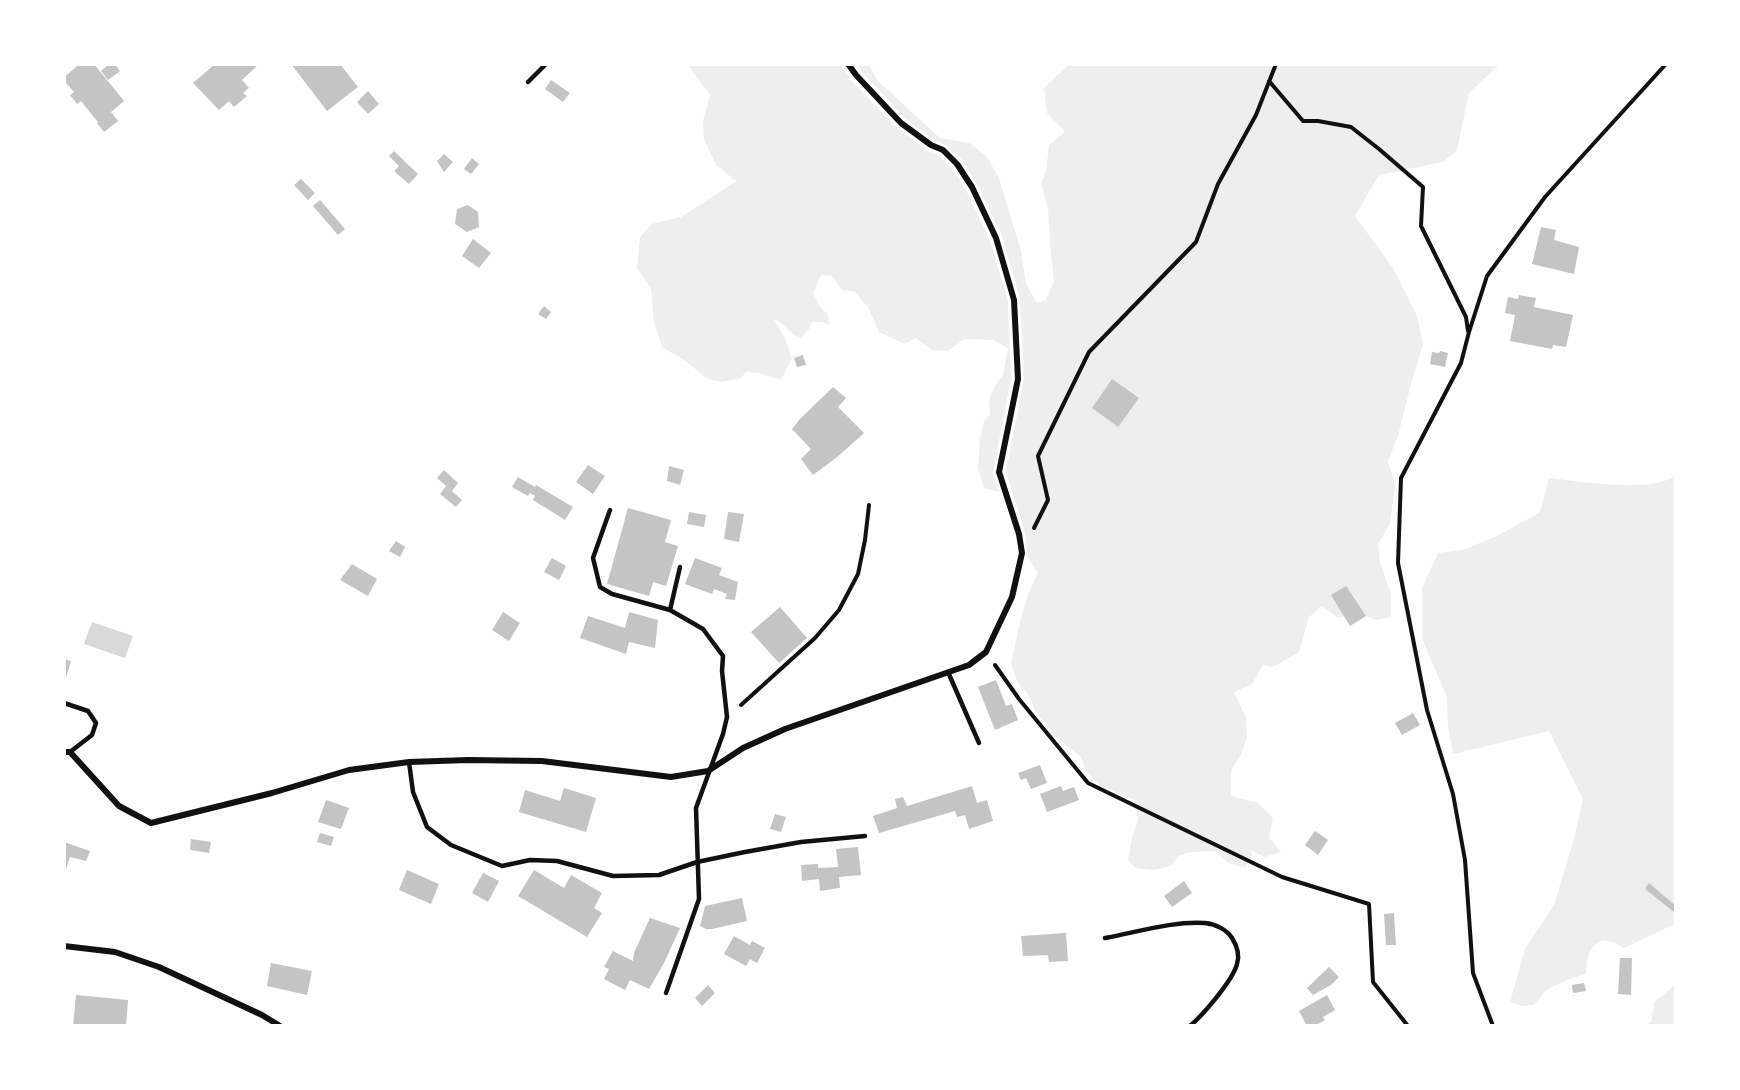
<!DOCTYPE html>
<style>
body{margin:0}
#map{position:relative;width:1740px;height:1090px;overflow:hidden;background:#fff;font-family:Lato,sans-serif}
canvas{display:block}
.frame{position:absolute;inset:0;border:66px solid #fff;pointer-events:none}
</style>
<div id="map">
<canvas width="1740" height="1090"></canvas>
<div class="frame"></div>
</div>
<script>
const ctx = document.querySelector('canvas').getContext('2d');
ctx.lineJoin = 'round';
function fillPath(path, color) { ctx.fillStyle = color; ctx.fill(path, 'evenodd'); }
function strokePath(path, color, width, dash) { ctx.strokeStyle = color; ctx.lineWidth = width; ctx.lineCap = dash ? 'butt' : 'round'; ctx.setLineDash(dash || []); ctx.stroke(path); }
fillPath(new Path2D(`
 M688,65H840L851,80L896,127L928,151L939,156L952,168L966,190L990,241L1008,301L1011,378L993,473L999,492L984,488L978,468L980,438L984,421L990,414L989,399L996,384L1003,375L1008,348L993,340L965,339L948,351L932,350L916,338L905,344L879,332L868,307L855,292L842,290L832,276L821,275L813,293L819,305L828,315L830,325L821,322H812L809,329L801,338C790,336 785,323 774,319L786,341L792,358L781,380L759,373L746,372L740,379L720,382L706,378L687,362L662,347L654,322L651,289L637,268L640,237L652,224L681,217L736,181L716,165L704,139L703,121L710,95Z
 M856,65H869L878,81L940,138L970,143L987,157L999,178L1021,251L1026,284L1037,303L1046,300L1054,281L1051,254L1048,209L1041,183L1046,172L1049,145L1065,132L1047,113L1044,88L1068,65H1499L1469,93L1457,150L1443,162L1379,175L1355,216L1393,268L1417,316L1423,344L1411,384L1398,436L1388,461L1395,485L1390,524L1378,544L1380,562L1391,594V617L1376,620L1358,613L1338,618L1322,606L1309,617L1299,652L1273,667L1263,665L1252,684L1234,692L1246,717L1247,738L1241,754L1231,771V796L1258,803L1273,818L1269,837L1281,852L1265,857L1251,850L1252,856L1245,868L1228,863L1216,851L1191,852L1178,856L1171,866L1154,870L1135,868L1128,860L1132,838L1138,819L1135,800L1100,785L1086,771L1081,757L1055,736L1035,711L1028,694L1018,683L1011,664L1019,626L1028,594L1038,573L1027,555L1025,532L1006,472L1024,379L1020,299L1002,236L977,184L962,160L946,145L934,140L905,118Z
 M1675,475V924L1624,948L1615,943L1602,940C1587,949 1587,958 1586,974L1567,980L1546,990L1534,1005L1521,1006L1510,1002L1525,949L1554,905L1574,839L1583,799L1549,731L1453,754L1448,727L1447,697L1422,639V588L1438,553L1463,550L1497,536L1540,512L1549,478C1576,481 1656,494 1675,475Z
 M1675,985V1025H1646L1651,1022L1654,1002Z`), '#eee');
fillPath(new Path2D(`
 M92,622L133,636L125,658L84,644Z`), '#d9d9d9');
fillPath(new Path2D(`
 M80,64H94L124,101L111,112L118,121L104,132L97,123L98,122L81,101L77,104L70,95L74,92L64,81V77Z
 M109,64H115L120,71L108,80L101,71Z
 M215,64H259L242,80L249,88L243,93L247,96L234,107L229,101L219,110L193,83Z
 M291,64H340L358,87L327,111Z
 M551,80L570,93L563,102L545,89Z
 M368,91L379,104L368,114L357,102Z
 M394,151L418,174L409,184L394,171L399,166L389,156Z
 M444,154L453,162L444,172L437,161Z
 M472,158L479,164L471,174L464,169Z
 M301,179L315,193L308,200L294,185Z
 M320,200L345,229L338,235L313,206Z
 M468,205L478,212L479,227L467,232L455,224L457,209Z
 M1541,227L1556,230L1554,240L1579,247L1574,274L1532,264Z
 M473,239L491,253L479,268L462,256Z
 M1519,295L1536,298L1534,307L1573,315L1566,347L1553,345L1552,349L1510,341L1515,315L1505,313L1508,297L1518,299Z
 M544,306L551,312L546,319L538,314Z
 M1440,351L1448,353L1445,367L1430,364L1432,352L1439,353Z
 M803,355L806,365L797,367L794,358Z
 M1112,379L1139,398L1118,427L1092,408Z
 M833,387L846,398L838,407L864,433L836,458L813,475L801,459L811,449L792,429L800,419Z
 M588,465L605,476L593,494L576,482Z
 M669,466L684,470L680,485L667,481Z
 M444,470L458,483L452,491L437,478Z
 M518,477L535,487L536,485L573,507L565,520L533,500L535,496L530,493L528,496L512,487Z
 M446,486L462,500L456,507L440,494Z
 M628,508L671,520L665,542L678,546L666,586L653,582L649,596L607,584Z
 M689,512L706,515L704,527L687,524Z
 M728,512L744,514L739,542L724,539Z
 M396,541L405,547L400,557L389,551Z
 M552,558L566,566L559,580L544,572Z
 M695,558L722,568L719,575L738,582L735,600L725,599L727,594L714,589L712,594L685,584Z
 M352,564L377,579L368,596L340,580Z
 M1346,586L1366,616L1350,626L1331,595Z
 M780,607L807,638L779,663L751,632Z
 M503,612L520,623L509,641L492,630Z
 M629,612L658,620L655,648L629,642L626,654L580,638L588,616L625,628Z
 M64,659L71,661L65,682H64Z
 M996,680L1006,706L1012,704L1018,720L995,730L978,687Z
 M1413,713L1420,725L1402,735L1395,723Z
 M1040,765L1047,783L1031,789L1026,778L1021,780L1018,773Z
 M972,786L977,803L987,800L993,821L969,829L965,815L957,817L955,811L879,833L873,816L897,808L895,799L903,797L907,806Z
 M1061,786L1063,791L1074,787L1079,800L1047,812L1040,794Z
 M564,788L596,798L586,832L519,812L525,790L560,801Z
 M326,800L349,808L341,829L318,822Z
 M775,814L786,817L781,832L770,829Z
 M1315,831L1328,840L1318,855L1305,845Z
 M320,833L334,837L331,846L317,842Z
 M191,839L211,842L209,853L190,850Z
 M64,842L90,851L86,861L70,857L65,873Z
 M858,847L861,875L839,877L840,888L820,891L819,879L802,881L801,865L818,864V868L838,867L836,849Z
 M407,870L439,884L431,904L399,890Z
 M534,870L564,888L571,875L602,893L594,908L602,913L587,937L518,896Z
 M483,873L499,881L488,902L472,893Z
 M1184,881L1192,893L1172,907L1164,896Z
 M1649,883L1676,906L1674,912L1645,889Z
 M742,898L747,921L712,929H706L700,926L705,906Z
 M1394,913L1396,945H1386L1384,914Z
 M650,918L680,928L664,963L649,989L630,980L625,990L604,979L609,969L604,967L613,951L633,961L634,953Z
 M1066,933L1068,961L1049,962L1048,955L1023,956L1021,936Z
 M734,936L750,945L752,941L765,948L757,963L750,959L746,966L724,954Z
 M1620,958H1632L1631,995L1618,994Z
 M271,963L312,971L307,995L267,986Z
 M1329,967L1339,977L1331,985L1313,995L1307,988Z
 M1584,983L1586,991L1573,993L1572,985Z
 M708,985L715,993L702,1006L695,998Z
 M76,995L128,1000L126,1026H73Z
 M1327,995L1335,1010L1323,1017L1325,1020L1315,1026H1307L1299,1011Z`), '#c4c4c4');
strokePath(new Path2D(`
 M1269,81L1303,121H1318L1351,127L1379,149L1423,187L1421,226L1466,317L1468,331
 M1034,528L1048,500L1038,456L1089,352L1196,242L1218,184L1256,115L1276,64
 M995,665L1019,699L1088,783L1282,877L1369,904L1373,982L1408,1026
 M741,705L815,638L839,610L858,574L865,540L869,505
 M1493,1026L1473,973L1465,860L1453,794L1427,710L1398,563L1401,478L1461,363L1469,332L1487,276L1545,197L1666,64`), '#111', 4);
strokePath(new Path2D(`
 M528,82L546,64
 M610,510L593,558L600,587L612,594L670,610L703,629L723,656L722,671L727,717L723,734L696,808L699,899L666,993
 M670,610L680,567
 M948,672L979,743
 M64,703L88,711L96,723L92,735L70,752
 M409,762L413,792L427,827L451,845L502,866L530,860L557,861L613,876L659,875L697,862L745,852L801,842L865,836
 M1105,938C1138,932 1172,921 1205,923C1216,924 1227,930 1232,938C1237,946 1240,955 1237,964C1233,980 1203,1015 1190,1026`), '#111', 4.5);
strokePath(new Path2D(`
 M64,752H70L119,806L151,823L272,793L349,770L409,762L468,760L542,761L671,777L708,771L743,748L785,729L969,665L986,652L1012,597L1022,553L1019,534L999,472L1018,379L1014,300L996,238L972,187L957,164L943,150L931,145L901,123L856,75L848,64
 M64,946L115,952L159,967L262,1015L280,1026`), '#111', 6);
</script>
